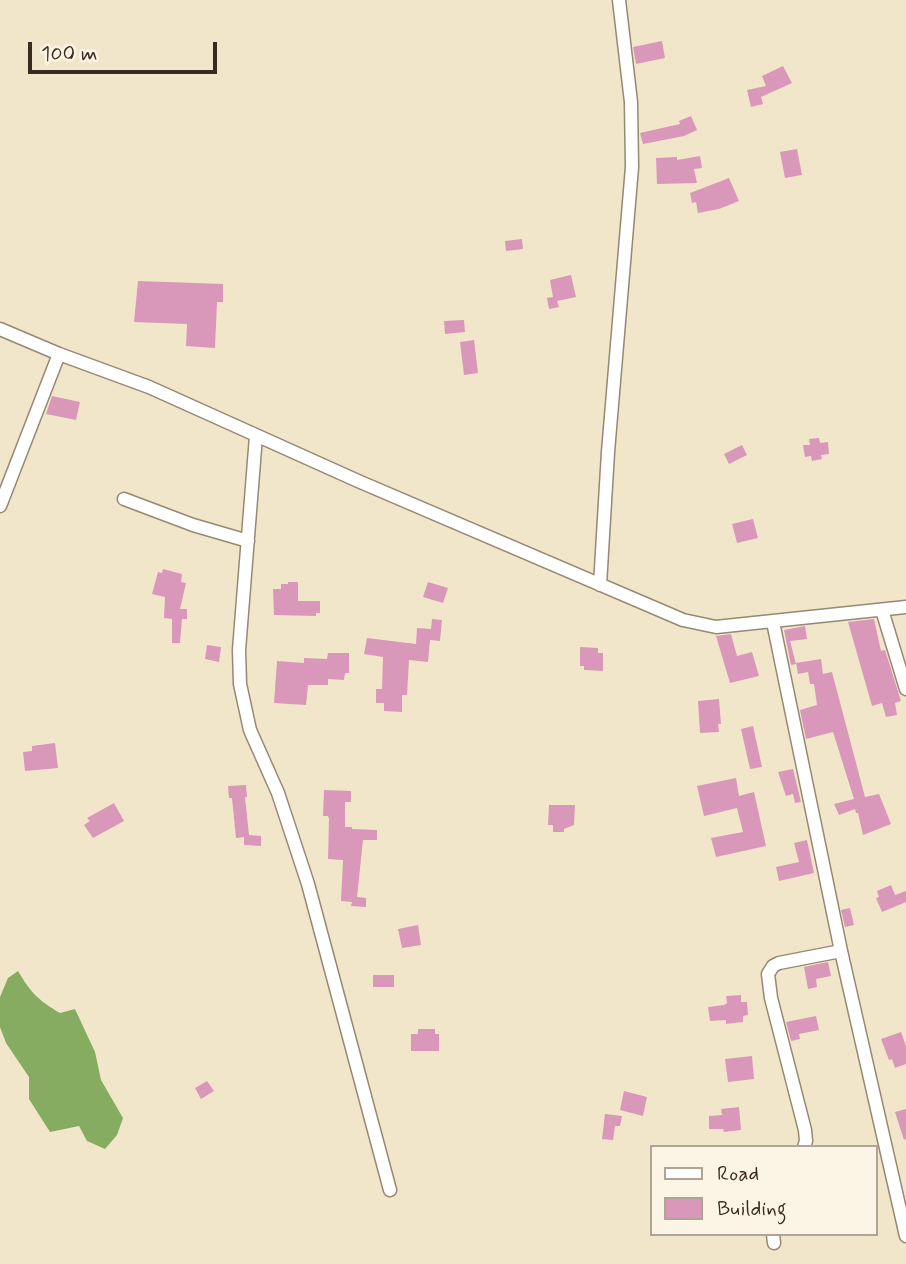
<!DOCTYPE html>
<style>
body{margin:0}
#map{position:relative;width:906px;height:1264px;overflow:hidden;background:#f2e6ca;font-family:Mynerve,sans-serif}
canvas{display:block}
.legend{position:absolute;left:650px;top:1145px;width:228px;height:91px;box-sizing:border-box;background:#fcf5e5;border:2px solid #afa495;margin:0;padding:9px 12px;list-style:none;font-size:21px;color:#3b2a1e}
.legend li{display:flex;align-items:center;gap:14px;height:35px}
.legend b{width:35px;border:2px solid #afa495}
.scale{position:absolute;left:28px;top:42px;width:189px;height:32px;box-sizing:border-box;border:4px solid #3b2a1e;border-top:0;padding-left:9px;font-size:21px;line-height:24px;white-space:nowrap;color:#3b2a1e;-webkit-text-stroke:5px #fcf5e5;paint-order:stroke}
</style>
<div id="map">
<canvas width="906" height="1264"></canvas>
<ul class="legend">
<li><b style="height:9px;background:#fff"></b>Road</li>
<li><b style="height:19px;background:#d998ba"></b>Building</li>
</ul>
<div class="scale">100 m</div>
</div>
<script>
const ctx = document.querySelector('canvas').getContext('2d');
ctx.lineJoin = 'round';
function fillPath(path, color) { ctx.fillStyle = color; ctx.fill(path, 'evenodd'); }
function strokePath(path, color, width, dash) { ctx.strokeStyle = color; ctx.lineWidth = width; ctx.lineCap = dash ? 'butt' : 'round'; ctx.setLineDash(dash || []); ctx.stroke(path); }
fillPath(new Path2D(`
 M18,971C31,993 38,1000 60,1013L75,1009L95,1052L101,1080L123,1118L117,1135L105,1149L87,1141L79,1126L50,1132L29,1099V1077L6,1043L0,1027V997L8,978Z`), '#86ac61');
fillPath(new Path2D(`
 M662,41L665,58L636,64L633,47Z
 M783,66L792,83L761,97L763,104L751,107L747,90L766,86L762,76Z
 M691,116L697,130L684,136L643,144L640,133L680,124L679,121Z
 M797,149L802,175L785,178L780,152Z
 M700,156L702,168L694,169L697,183L657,184L656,158L677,157V160Z
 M729,178L739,201L719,209L698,213L696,202L692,203L690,193Z
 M522,239L523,249L506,251L505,241Z
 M571,275L576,297L557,301L559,307L549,309L547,298L553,297L550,280Z
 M138,281L223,284V302H217L215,348L186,346L187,324L134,322Z
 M464,320L465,332L445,334L444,321Z
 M474,340L478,373L464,375L460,342Z
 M52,396L80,402L76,420L46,414Z
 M819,438L820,443L828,442L829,454L821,455L822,459L812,461L811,456L805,457L803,445H810L809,439Z
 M742,445L747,455L729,464L724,454Z
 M753,519L758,538L737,543L732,524Z
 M163,569L182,574L181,582L186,583L180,609H187V619H182L180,643H172V619L164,618L165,597L152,594L158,572L162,573Z
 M288,582H298V601H320V613H316V616L274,615L273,589H281V584H288Z
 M428,582L448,588L443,603L423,597Z
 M432,619L442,620L440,641L430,640L428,662L409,660L407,695H402V712L384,711V703H376V689H382L383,657L364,654L367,638L416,644L417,628L431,629Z
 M874,619L881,651L885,650L901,701L895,703L897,715L886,717L882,703L872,706L848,622Z
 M805,626L807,639L790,641L796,664L791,665L784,630Z
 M731,634L737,656L752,652L759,676L730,683L716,636Z
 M207,645L221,647L219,662L205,659Z
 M580,647L598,648V653H603V671L584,670V666H580Z
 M328,653H349V673H345L344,680L328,679V685H308L306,705L274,703L277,661L304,663V658L327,659Z
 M821,659L823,674L832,672L865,797L879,794L891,824L863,835L858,813H856L855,809L839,815L834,804L854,799L833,732L806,739L800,710L817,705L814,684H810L808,672L798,674L796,663Z
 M719,699L721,724H718L719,732L700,733L698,701Z
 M753,726L762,767L750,769L741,729Z
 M55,743L58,768L25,771L23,752L32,751V746Z
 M793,769L801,802L795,803L793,794L786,796L778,772Z
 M736,778L739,796L754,792L766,846L716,857L711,838L743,832L737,808L704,816L697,786Z
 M246,785L247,797H245L249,835L261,836V846L244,845V837L236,838L232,798H229L228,786Z
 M324,790L351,791V802H345V827H352V829L377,830V840H363L357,897L366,898V907L351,906L352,902L341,901L343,860L328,859L329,819L328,816H323Z
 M114,803L124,821L93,838L84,825L90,821L87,818Z
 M549,805H575L574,825L564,829V832H553V825H548Z
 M807,840L814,873L779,881L776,867L799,862L794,843Z
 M891,885L895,895L906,891V902L882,912L876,898L879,897L877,891Z
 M850,908L854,925L845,927L841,910Z
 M418,925L421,945L402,948L398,929Z
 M828,962L831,976L816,979L817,987L808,989L804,967Z
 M373,975H394V987H373Z
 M741,995V1002H747L748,1015L743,1016V1022L726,1024V1020L710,1021L708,1007L724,1005L727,1003L726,996Z
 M816,1016L819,1030L799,1034L800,1039L791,1041L786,1022Z
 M418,1029H435V1034H439V1051H411V1034H418Z
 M901,1032L906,1046V1064L895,1068L892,1059L889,1060L881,1039Z
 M752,1056L754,1079L728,1082L725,1059Z
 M207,1081L214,1091L201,1099L195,1088Z
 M624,1091L647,1097L643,1116L620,1110Z
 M739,1107L741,1130L724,1132L723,1129H709V1116L722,1115L721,1109Z
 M906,1109V1139L904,1140L895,1112Z
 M605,1114L622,1116L620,1126H615L613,1140L602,1139Z`), '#d998ba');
const minor = new Path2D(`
 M0,329L59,354L149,387L358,481L683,620L716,627L906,607
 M256,436L239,650L240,684L250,730L278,793L308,884L390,1190
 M124,499L193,525L248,541
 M0,506L59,354
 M600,585L608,452L632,167L631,102L619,0
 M882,610L906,689
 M773,622L841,951L906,1236
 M804,1147L806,1141L805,1130L771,998L768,974L773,966L779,963L841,951
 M773,1234L774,1243`);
strokePath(minor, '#968874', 15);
strokePath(minor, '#fff', 12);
</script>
